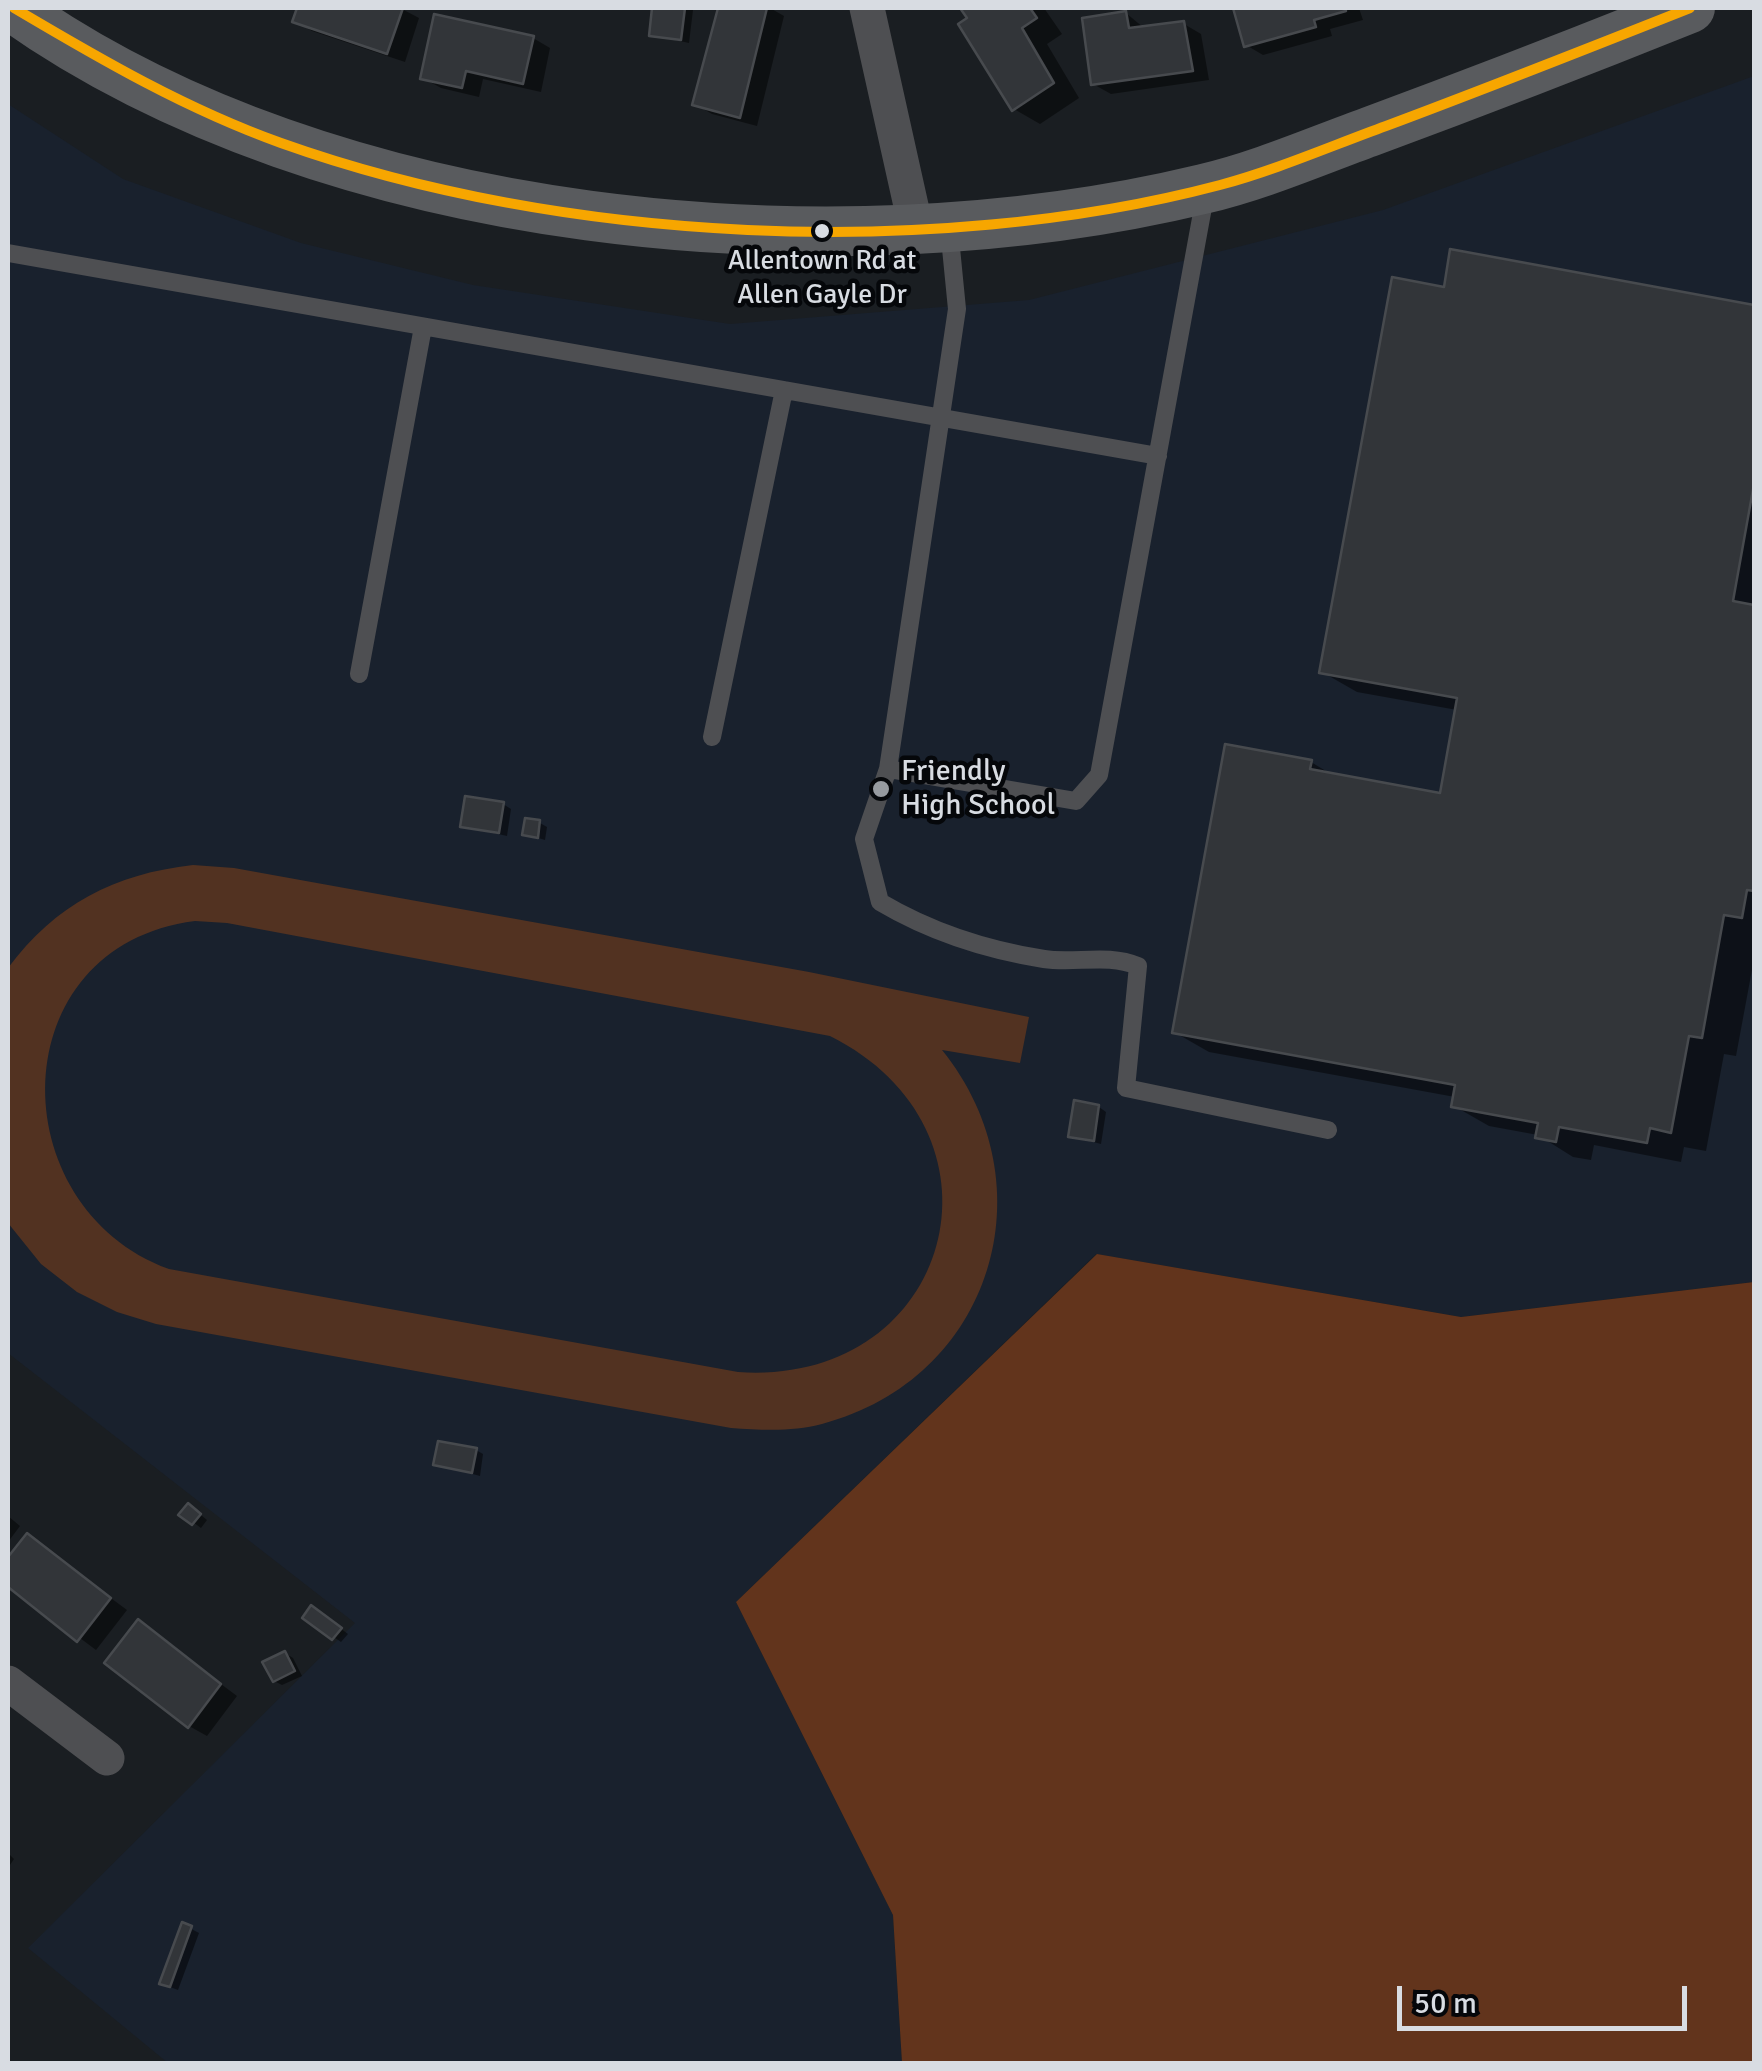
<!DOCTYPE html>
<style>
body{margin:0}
#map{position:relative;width:1762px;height:2071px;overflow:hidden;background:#1a1e22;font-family:Signika,sans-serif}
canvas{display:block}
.frame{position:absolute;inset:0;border:10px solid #d8dce2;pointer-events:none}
.scale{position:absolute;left:1397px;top:1986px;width:290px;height:45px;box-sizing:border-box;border:5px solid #d8dce2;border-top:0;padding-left:12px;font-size:30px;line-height:35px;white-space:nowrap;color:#d8dce2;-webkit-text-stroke:8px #05070a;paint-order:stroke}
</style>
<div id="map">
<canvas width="1762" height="2071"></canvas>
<div class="frame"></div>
<div class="scale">50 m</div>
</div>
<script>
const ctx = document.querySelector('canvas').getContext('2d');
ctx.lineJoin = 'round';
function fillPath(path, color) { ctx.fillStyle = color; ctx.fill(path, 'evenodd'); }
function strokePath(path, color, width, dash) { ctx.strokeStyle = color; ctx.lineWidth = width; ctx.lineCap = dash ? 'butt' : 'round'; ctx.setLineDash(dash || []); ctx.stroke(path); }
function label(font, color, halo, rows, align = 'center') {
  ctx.font = font + ' Signika,sans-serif'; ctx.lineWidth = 9; ctx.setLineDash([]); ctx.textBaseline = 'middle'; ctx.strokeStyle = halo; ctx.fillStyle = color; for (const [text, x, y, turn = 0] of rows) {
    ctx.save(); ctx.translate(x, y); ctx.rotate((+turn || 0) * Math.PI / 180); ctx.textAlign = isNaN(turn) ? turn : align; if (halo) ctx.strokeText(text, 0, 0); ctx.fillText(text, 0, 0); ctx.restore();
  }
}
fillPath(new Path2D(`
 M1754,76V1282L1461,1317L1096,1254L736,1602L893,1915L902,2063H168L28,1948L355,1623L8,1353V104L123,179L301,243L473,285L730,324L1029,300L1383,210Z`), '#19212d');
fillPath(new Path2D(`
 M193,865L234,868L809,972L1029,1017L1020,1063L942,1050C1051,1185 993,1379 822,1424C793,1432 761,1430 731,1428L156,1324L117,1312L77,1292L41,1264L8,1223V968C56,904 114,874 193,865ZM195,921L227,923L830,1036C1022,1132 953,1387 738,1372L169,1269C0,1207 0,946 195,921Z`), '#523221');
fillPath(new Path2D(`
 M1097,1254L1461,1317L1754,1282V2063H902L893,1915L736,1602Z`), '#62341c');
fillPath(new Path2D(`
 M300,8H400L419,18L405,62L312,31L295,21Z
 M655,8L693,10L689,43L652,35Z
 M723,8H770L784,16L757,126L712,114L695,104Z
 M963,8H1044L1062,34L1047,44L1079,98L1040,124L1014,109Z
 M1236,8H1359L1363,20L1330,29L1332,36L1263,55L1246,45Z
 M1126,13L1144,28L1184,24L1201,34L1209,80L1111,94L1093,84Z
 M533,38L550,48L541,92L483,79L479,97L441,88L423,78Z
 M1453,251L1754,307V959L1736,1056L1724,1054L1706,1151L1684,1147L1681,1162L1594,1145L1591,1160L1573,1157L1538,1135L1489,1126L1454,1106L1455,1097L1209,1052L1174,1032L1311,762L1334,776L1442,795L1457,710L1357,692L1322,672L1446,290Z
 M503,804L511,809L507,836L463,826Z
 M540,823L547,827L545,840L525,834Z
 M1099,1107L1106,1112L1101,1144L1071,1136Z
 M476,1450L483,1454L480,1476L436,1464Z
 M196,1511L207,1520L201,1528L182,1514Z
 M8,1516L20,1526L8,1542Z
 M27,1536L127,1610L96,1650L8,1584V1561Z
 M320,1613L348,1634L341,1642L305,1617Z
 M139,1623L237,1696L207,1736L189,1726Z
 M285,1653L293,1658L302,1676L282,1685L274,1681Z
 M8,1853L14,1859L8,1868Z
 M184,1925L199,1933L178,1990L170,1987Z`), '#0007');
const building = new Path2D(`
 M297,8H403L387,54L292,22Z
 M652,8H685L681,40L649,36Z
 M718,8H767L740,118L692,105Z
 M960,8H1030L1037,18L1022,28L1054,83L1012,111L958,24L967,18Z
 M1233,8H1345L1346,11L1314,20L1316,27L1244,47Z
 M1126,11L1129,28L1184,21L1193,71L1091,85L1082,18Z
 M434,14L534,36L523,84L466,71L462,88L420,79Z
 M1450,249L1754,305V484L1733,601L1754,605V891L1747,890L1742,918L1724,915L1702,1038L1689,1036L1671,1133L1650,1128L1647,1143L1559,1127L1556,1142L1535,1138L1538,1123L1451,1107L1455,1085L1172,1033L1225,744L1312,760L1310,769L1440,793L1457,698L1319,673L1392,277L1444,287Z
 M465,796L504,802L499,833L460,827Z
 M525,818L540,820L538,838L522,835Z
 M1074,1100L1099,1105L1094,1141L1068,1137Z
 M438,1441L477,1448L472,1473L433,1465Z
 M188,1503L201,1514L192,1525L178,1515Z
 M27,1533L111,1598L77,1642L8,1587V1557Z
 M311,1605L342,1628L332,1640L302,1618Z
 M138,1619L221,1684L188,1728L104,1663Z
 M285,1651L295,1671L273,1682L262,1662Z
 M182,1922L192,1926L170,1987L159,1984Z`);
fillPath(building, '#323539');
strokePath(building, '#474a4e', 2.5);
strokePath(new Path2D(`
 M949,228L957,309L888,769L864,839L880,902C929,931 987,950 1044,959C1075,964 1107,953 1138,966L1126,1088L1328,1130
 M8,253L1158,456
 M359,674L423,327
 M712,737L784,390
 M888,769L1076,801L1099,775L1206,191`), '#4e4f52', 18);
strokePath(new Path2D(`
 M867,8L916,228
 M8,1683L107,1758`), '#4e4f52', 35);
strokePath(new Path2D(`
 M14,8C329,231 834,278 1203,189C1259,176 1314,152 1369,132C1477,92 1583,51 1690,8`), '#595b5e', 50);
strokePath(new Path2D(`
 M14,8C100,59 186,109 281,143C561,243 932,261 1220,185C1276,170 1331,146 1386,126C1488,88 1589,48 1690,8`), '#f7a600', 10);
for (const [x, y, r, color] of [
 [822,231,9,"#d8dce2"],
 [881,789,10,"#969a9f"]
]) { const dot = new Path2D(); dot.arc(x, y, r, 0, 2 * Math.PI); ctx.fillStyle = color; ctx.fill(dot); strokePath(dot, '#05070a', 4); }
label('28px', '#d8dce2', '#05070a', [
 ["Allentown Rd at",822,262],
 ["Allen Gayle Dr",822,296]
]);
label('30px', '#d8dce2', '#05070a', [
 ["Friendly",901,772],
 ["High School",901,806]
], 'left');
</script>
